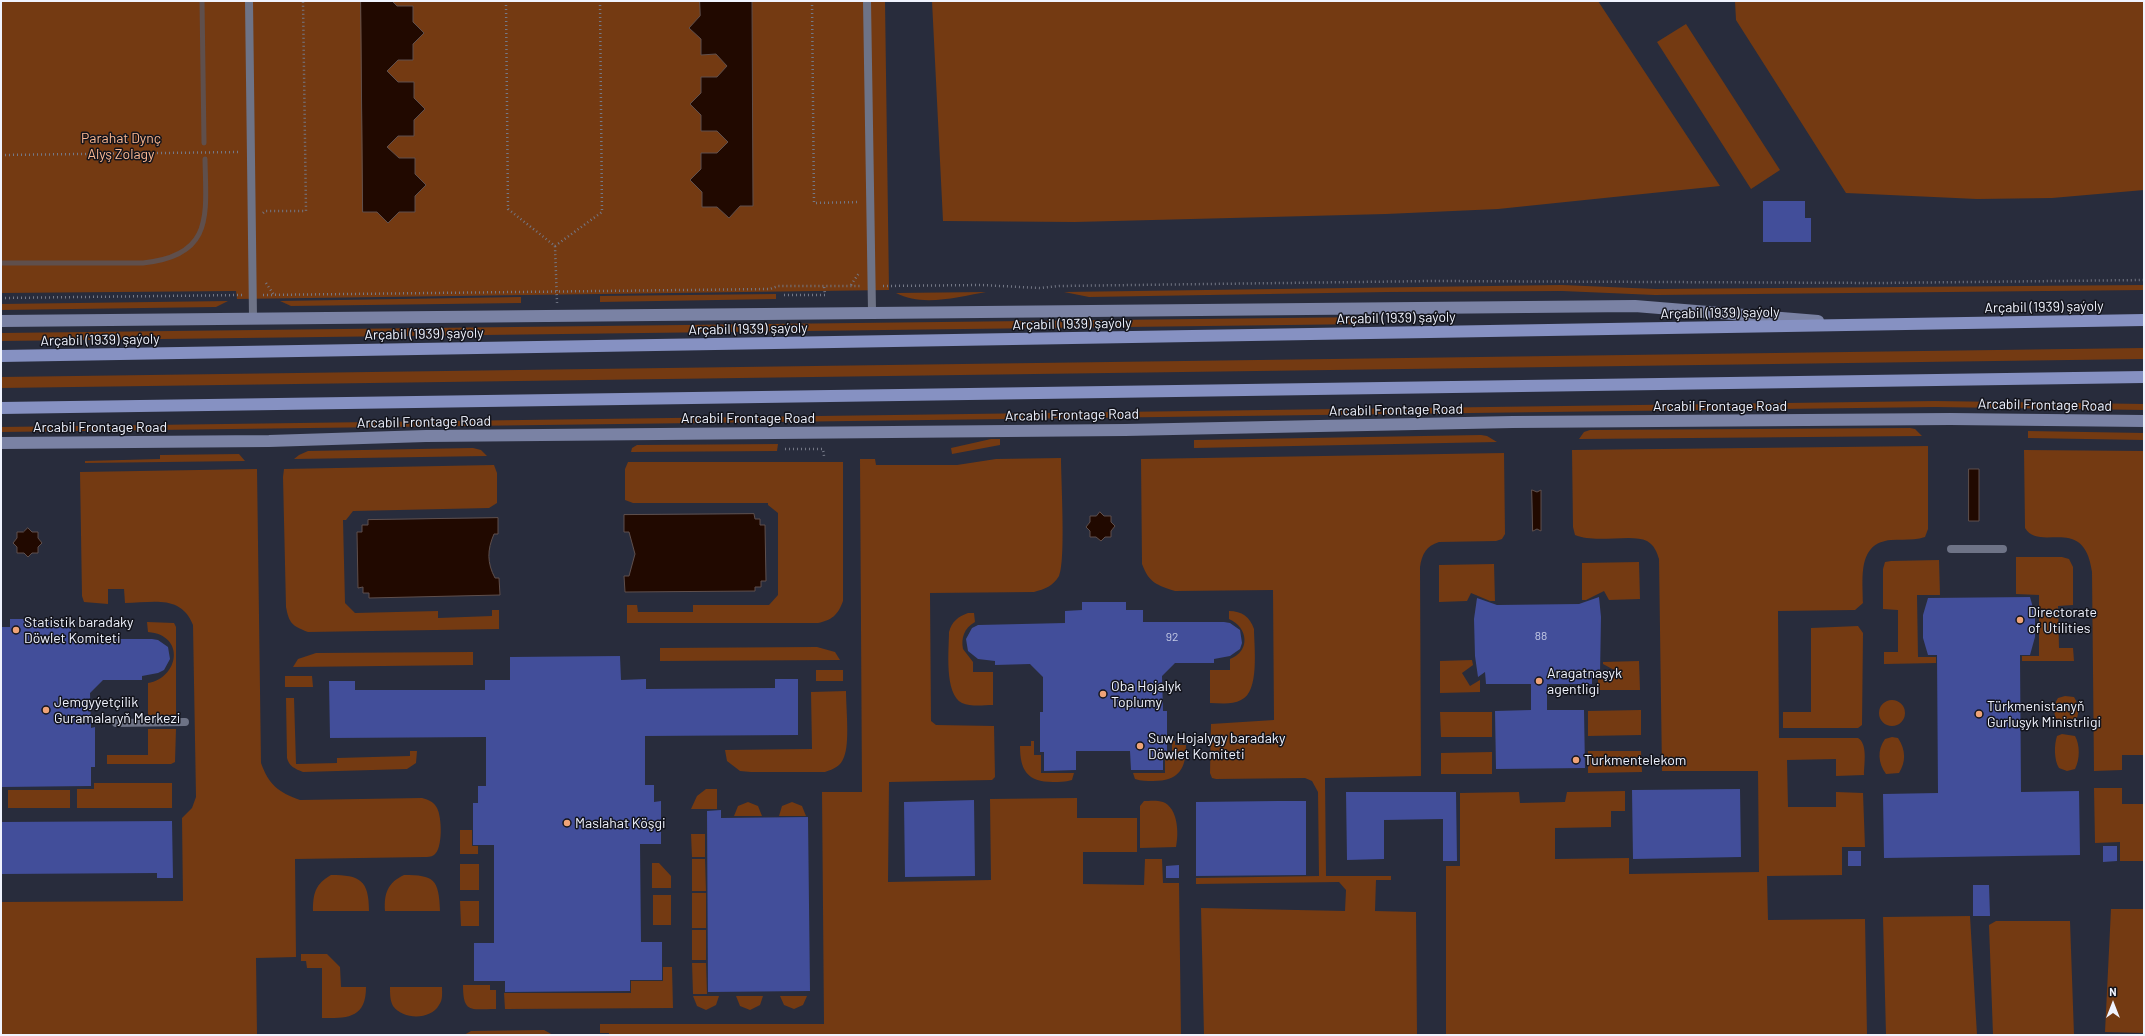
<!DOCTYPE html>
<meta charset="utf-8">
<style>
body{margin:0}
#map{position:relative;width:2145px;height:1036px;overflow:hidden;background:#282c3c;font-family:Barlow,sans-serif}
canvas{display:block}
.frame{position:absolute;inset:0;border:2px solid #f0f3fe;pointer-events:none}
.north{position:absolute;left:2093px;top:984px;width:40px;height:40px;-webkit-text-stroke:3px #13141c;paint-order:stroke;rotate:0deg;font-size:11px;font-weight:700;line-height:16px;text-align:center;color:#f0f3fe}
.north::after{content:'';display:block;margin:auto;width:14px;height:18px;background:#f0f3fe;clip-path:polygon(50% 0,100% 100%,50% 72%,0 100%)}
</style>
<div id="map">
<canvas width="2145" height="1036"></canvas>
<div class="frame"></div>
<div class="north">N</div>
</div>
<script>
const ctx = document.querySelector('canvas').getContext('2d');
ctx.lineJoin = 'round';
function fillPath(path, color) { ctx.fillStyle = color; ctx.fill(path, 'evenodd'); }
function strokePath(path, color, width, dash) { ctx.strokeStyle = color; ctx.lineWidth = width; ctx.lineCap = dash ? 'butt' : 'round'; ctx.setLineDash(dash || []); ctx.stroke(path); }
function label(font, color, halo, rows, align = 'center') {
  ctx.font = font + ' Barlow,sans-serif'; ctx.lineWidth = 3; ctx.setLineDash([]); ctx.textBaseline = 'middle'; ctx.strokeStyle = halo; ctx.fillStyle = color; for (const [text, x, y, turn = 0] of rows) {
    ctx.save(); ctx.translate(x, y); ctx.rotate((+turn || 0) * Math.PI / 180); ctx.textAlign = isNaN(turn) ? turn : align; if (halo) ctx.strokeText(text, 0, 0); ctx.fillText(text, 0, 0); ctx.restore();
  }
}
fillPath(new Path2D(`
 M1,1H885L889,290L237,299L236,291L1,293Z
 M932,1H1598L1720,186L1498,209L1386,214L1075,222L943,221Z
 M1735,1H2144V190L2052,198L1977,199L1846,193L1736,20Z
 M1686,24L1780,170L1751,189L1657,42Z
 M1562,285L1656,289L2144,285V290L1655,295L1562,291L1388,292L1089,297L1064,292Z
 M986,292C958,297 922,307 896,293Z
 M776,294V299L600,302V296Z
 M521,297V303L291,306L280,301Z
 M228,301L216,307L1,310V304Z
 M1368,317V324L1,341V333Z
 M2144,348V359L1,388V377Z
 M1935,401L2144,404V410L1935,407L1,432V427Z
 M1910,428L1915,429L1922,436L1579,439L1584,432L1590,430Z
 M2028,431L2144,433V440L2028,438Z
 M1481,435L1487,436L1497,442L1194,448V440Z
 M991,439H1000V445L952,454L951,448Z
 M778,444L777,451L631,452L632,448L637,445Z
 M1928,446V529L1925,537C1914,541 1903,539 1891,540C1857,543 1863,578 1863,603L1855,610L1778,611L1779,738H1858C1868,744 1864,764 1864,775L1836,776V759L1787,760L1788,807H1836V792L1863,793L1865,847H1842V875L1767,876L1768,920L1865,919L1867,1035H1446V866H1460V793L1519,792L1520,803L1565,802L1567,792L1625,791V811H1611V827L1555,828V859L1629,858V874L1759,872L1758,771H1662L1659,559C1657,552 1654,545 1647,541C1632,533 1596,544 1575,535L1573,527L1572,450Z
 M473,448L481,450L487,456L294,459L299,455L308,451Z
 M2024,450L2144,451V755H2122V770L2094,771L2092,572C2084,513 2040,553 2025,528Z
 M1504,453L1505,534L1502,539L1496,541L1439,542C1426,546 1422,554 1420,567L1421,776L1325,778L1326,876H1391V880H1376L1375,911L1416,912L1417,1035H1204L1201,908L1345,911L1346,890L1339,882L1196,884V878L1319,876L1318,792L1312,781L1305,778L1216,779L1212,778L1210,773L1211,724L1274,720L1273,590L1175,591C1157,585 1149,583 1142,564L1141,459Z
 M239,454L245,461L85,463V461L160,459V455Z
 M1061,458C1061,480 1066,561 1059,576C1053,586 1045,589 1034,592L930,593L931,721L936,725L994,726L995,777L992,780L889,782L888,882L991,880L990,799L1077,798V818H1137V852H1083V884L1144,885L1145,859H1162L1163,883H1179L1181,1035H609V1033H600V1024H824L822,792H862L860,459H875L876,465H957L996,459Z
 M628,462H843V601C838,615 832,620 818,623H627V605H637L638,612H693V605H769L778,595V513L768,505V503H633L625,500V469Z
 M494,465L497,473V503L489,508L353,511L346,520H343L345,603L355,613L438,611V618L492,616V610H499V629L308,632C292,626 289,623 286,607L283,477L284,469Z
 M257,469L261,763C269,785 278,792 300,800L422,798C429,800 434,802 437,808C442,817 443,849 434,855C431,857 427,857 425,857L295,859L296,957L256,958L257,1035H1V902L183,901L182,818L192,808L196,797L193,625C181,594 152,603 125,603L124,589H108V604L84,602L82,596L80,472Z
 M2016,557H2062L2069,559L2073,567V605L2058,606L2059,648H2073L2074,661H2022V656H2039V595L2016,594Z
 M1939,560L1940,595H1917L1918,657H1936V663L1884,664V652H1898V610L1883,609V569L1885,562L1891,561Z
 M1639,562L1640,599L1609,600L1604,591L1586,600H1582V563Z
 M1494,564L1495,601H1490L1471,593L1467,601L1439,602V565Z
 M1229,611C1242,611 1250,617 1254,629C1254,647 1260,692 1241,700C1232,705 1220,703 1210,703V670H1230V659C1251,651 1248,627 1229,619Z
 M968,613H974L975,622C964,628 961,638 963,649L973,662V672H993V705C984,705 971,707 962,703C944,694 949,649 949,632C952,621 958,617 968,613Z
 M147,622L174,623L176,627V715H148V683C179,678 186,635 148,632Z
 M1858,626L1863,633L1862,725L1858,728H1783V712H1811V628Z
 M817,647L835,652L840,660L660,661V648Z
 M473,652V665L293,667L298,659L316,653Z
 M1472,660L1473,665L1462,673L1470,686L1480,680V692L1440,693V661Z
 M1639,661L1640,690H1598V677L1610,683L1616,671L1603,664V662Z
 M816,670H843V681H816Z
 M285,676H312L313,687H285Z
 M846,691C846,707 850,744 844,757C841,766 834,769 825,772H751L740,771L727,761L725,750L812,749L811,692Z
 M2065,696L2074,697C2079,705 2080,714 2075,722L2066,724L2058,722C2053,715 2053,705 2058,698Z
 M286,698H294L296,764L337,763V758L410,756V751H417L416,763L407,769L303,772C295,769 289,766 287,758Z
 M1879 713a13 13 0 1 1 26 0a13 13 0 1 1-26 0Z
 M1641,710V735L1588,736V711Z
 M1492,712V737H1441L1440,712Z
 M148,729H176L175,762L171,764H107V755H148Z
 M2062,734L2075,736C2080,745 2080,759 2075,769L2067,771L2059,768C2054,760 2054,745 2057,736Z
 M1892,737L1898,738C1906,750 1906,762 1899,773L1886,774C1878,763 1877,750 1885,739Z
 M1031,741H1034V755H1041V773H1074L1072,780C1065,782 1059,782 1053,782C1027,782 1020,770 1020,746H1031Z
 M1172,741H1175V745H1186C1186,769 1179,781 1153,781C1147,781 1141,781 1135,779L1133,773H1165V754H1172Z
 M1588,751H1641L1642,772L1588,773Z
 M1492,752V774H1441V753Z
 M94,783H172V808H77V789H94Z
 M2094,788H2122V804H2144V861H2120V842L2095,843Z
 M706,789H717V809H691L697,796Z
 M8,790H70V808H8Z
 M1144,801C1149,801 1157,800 1163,802C1178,808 1179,833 1176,847L1140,848V806Z
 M748,802L758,806L762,816H734L738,806Z
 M792,802L802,806L806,816H779L782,806Z
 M460,830H472V846H478V854H460Z
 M691,834H705V857H692Z
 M692,859H705L706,891H692Z
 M652,863H659L671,876V888H652Z
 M460,864H479V890H460Z
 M331,875C360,875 369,880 369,911H313C313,894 315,884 331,875Z
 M404,875C434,875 439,879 440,911H385C384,894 387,883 404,875Z
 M692,893H706V928H692Z
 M653,895H671V925H653Z
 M460,901H479V926H461Z
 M2111,909H2144V1033L2105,1032Z
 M1970,916L1977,1035H1886L1883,917Z
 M1996,921H2070L2074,1035H1993L1989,925Z
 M692,930H706V960H692Z
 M301,954H327L340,967L341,987H366C366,1019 347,1018 322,1018V968H307L306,961H301Z
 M692,963H706L707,994H693Z
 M663,967H672L673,1008L505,1009L504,993H631V981H663Z
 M463,985H490V990H496V1009C471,1009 463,1014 463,985Z
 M390,987H442C442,993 443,1000 439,1005C431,1020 403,1020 393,1006C390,1000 390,994 390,987Z
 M693,996H719L716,1005L706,1010L697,1006Z
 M736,996H763L760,1005L750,1010L740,1006Z
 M780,996H807L803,1005L794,1009L784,1005Z
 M544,1030L553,1035H464L471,1031Z`), '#743a12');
const water = new Path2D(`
 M361,1H392L397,6H413V22L424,33L413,44V60H398L387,71L398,82H414V98L425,109L414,120V136H398L387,147L399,158H415V174L426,185L415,196V212H399L388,223L377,212H363Z
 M700,1H752L753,206H740L729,218L717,207H702V192L690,180L701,169V153H717L728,142L717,131H701V115L690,104L701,93V77H717L727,66L716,54L701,55V39L689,28L700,16Z
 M1969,469H1979V521H1969Z
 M1532,490L1537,492L1541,490V531L1537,529L1533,531Z
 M1100,512L1104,516H1111V522L1115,526L1111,531V537H1105L1101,541L1096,537H1090V531L1086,527L1090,522V516H1096Z
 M754,514L755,519H760V525H765L766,581H761V587H755V591L625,592L624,576H629L635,554L629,532H624V515Z
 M498,518V534H494C487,550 487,563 495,578H499L500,595L369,598V593H363V587L358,588L357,532H362V525H368V520Z
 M28,528L32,532H38V538L42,543L38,547V553H32L28,557L24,553H17V547L13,543L17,538V532H23Z`);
fillPath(water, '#210900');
strokePath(water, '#5f4f4c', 1);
strokePath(new Path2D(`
 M202,1L204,143
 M1,263H143C214,256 206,215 205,159`), '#5f4f4c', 5);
fillPath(new Path2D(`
 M1763,201H1805V218H1811V242H1763Z
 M1599,597L1601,617L1600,675L1592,671V684H1547V710H1584L1585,768L1496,769L1495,711L1531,710V684H1486L1485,672L1478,677L1475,656L1474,619L1477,598L1497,605L1579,604Z
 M2030,597L2035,615V637L2030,655H2020L2021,792L2079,791L2080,855L1884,858L1883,794L1938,793L1937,655H1928L1923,638V615L1928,598Z
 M1082,602H1126V610H1143V622H1224L1230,623L1240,630L1242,643L1240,649L1230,656L1214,659V663H1175L1162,676L1163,711H1167V751H1163V770H1131L1130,751H1076V770L1044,771V752H1040V712H1043V677L1030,664L995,665V661L978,659L968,651L966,639L972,628L978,625L1065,623V611L1082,610Z
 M10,619H54V627L71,626V639H152L158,640L168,647L170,659L164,670L158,673L142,676V680H103L90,693L91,728L95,727V767H91V786L1,787V627H10Z
 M620,656L621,680L646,679V689L775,688V679H798V735L645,736V785H654V802L661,801V844H640L641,942H662V980H630V991L505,992V981H474V943H494V845H473V803H478V786H486V737L330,738L329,681H355V690H485V680H510V657Z
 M1740,789L1741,857L1633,859L1632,790Z
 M1346,792H1456L1457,861H1443V819L1384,820V859L1347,860Z
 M974,800L975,876L905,877L904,802Z
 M1277,801H1306V875L1196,876V802Z
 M721,810V818L808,817L810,991L708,992L707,811Z
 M172,821L173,878H157V873L2,874V822Z
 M2103,846H2117V861L2103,862Z
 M1848,851H1861V866H1848Z
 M1179,865V878H1166V866Z
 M1973,885H1989L1990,916H1973Z`), '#424e9a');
strokePath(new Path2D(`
 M506,1L508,209L555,246L557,303
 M812,1L814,203L859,202
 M1,155L240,152
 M263,213L265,211H306L303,1
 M555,246L602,212L600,1
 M266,283L274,295
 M851,285L859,273
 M883,286L981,285L1040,288L1059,286L1432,281L1880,283L2144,280
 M263,295L770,289L778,286H860
 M784,295H825L824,286
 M1,298L242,295
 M785,449H823L824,456`), '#747886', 2.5, [1, 3]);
strokePath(new Path2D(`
 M249,1L253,317
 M867,1L872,311
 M1951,549H2003
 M116,723L185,722`), '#6e7386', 8);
strokePath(new Path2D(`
 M1,321L1635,306L1818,321
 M1,443L269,441L426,436L1125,430L1513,422L1950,419L2144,421`), '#7a82a4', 12);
strokePath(new Path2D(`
 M1,356L2144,320
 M1,408L2144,377`), '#8691c2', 12);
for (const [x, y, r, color] of [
 [2020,620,4,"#efa377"],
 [16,630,4,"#efa377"],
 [1539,681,4,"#efa377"],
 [1103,694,4,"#efa377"],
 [46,710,4,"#efa377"],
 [1979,714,4,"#efa377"],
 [1140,746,4,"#efa377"],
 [1576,760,4,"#efa377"],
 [567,823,4,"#efa377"]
]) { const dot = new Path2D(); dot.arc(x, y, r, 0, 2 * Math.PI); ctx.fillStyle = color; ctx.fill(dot); strokePath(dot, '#13141c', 1.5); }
label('12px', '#c4cae5', null, [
 ["88",1541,636],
 ["92",1172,637]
]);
label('14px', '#fab892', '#13141c', [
 ["Parahat Dynç",121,138],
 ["Alyş Zolagy",121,154]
]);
label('14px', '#f0f3fe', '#13141c', [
 ["Arçabil (1939) şaýoly",2044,307,-1],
 ["Arçabil (1939) şaýoly",1720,313,-1],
 ["Arçabil (1939) şaýoly",1396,318,-1],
 ["Arçabil (1939) şaýoly",1072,324,-1],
 ["Arçabil (1939) şaýoly",748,329,-1],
 ["Arçabil (1939) şaýoly",424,334,-1],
 ["Arçabil (1939) şaýoly",100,340,-1],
 ["Arcabil Frontage Road",2045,405,1],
 ["Arcabil Frontage Road",1720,406],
 ["Arcabil Frontage Road",1396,410,-1],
 ["Arcabil Frontage Road",1072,415,-1],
 ["Arcabil Frontage Road",748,418],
 ["Arcabil Frontage Road",424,422,-1],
 ["Arcabil Frontage Road",100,427]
]);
label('14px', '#f0f3fe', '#13141c', [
 ["Directorate",2028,612],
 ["of Utilities",2028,628],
 ["Statistik baradaky",24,622],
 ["Döwlet Komiteti",24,638],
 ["Aragatnaşyk",1547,673],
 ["agentligi",1547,689],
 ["Oba Hojalyk",1111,686],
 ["Toplumy",1111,702],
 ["Jemgyýetçilik",54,702],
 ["Guramalaryň Merkezi",54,718],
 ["Türkmenistanyň",1987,706],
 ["Gurluşyk Ministrligi",1987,722],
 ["Suw Hojalygy baradaky",1148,738],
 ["Döwlet Komiteti",1148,754],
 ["Turkmentelekom",1584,760],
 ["Maslahat Köşgi",575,823]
], 'left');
</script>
